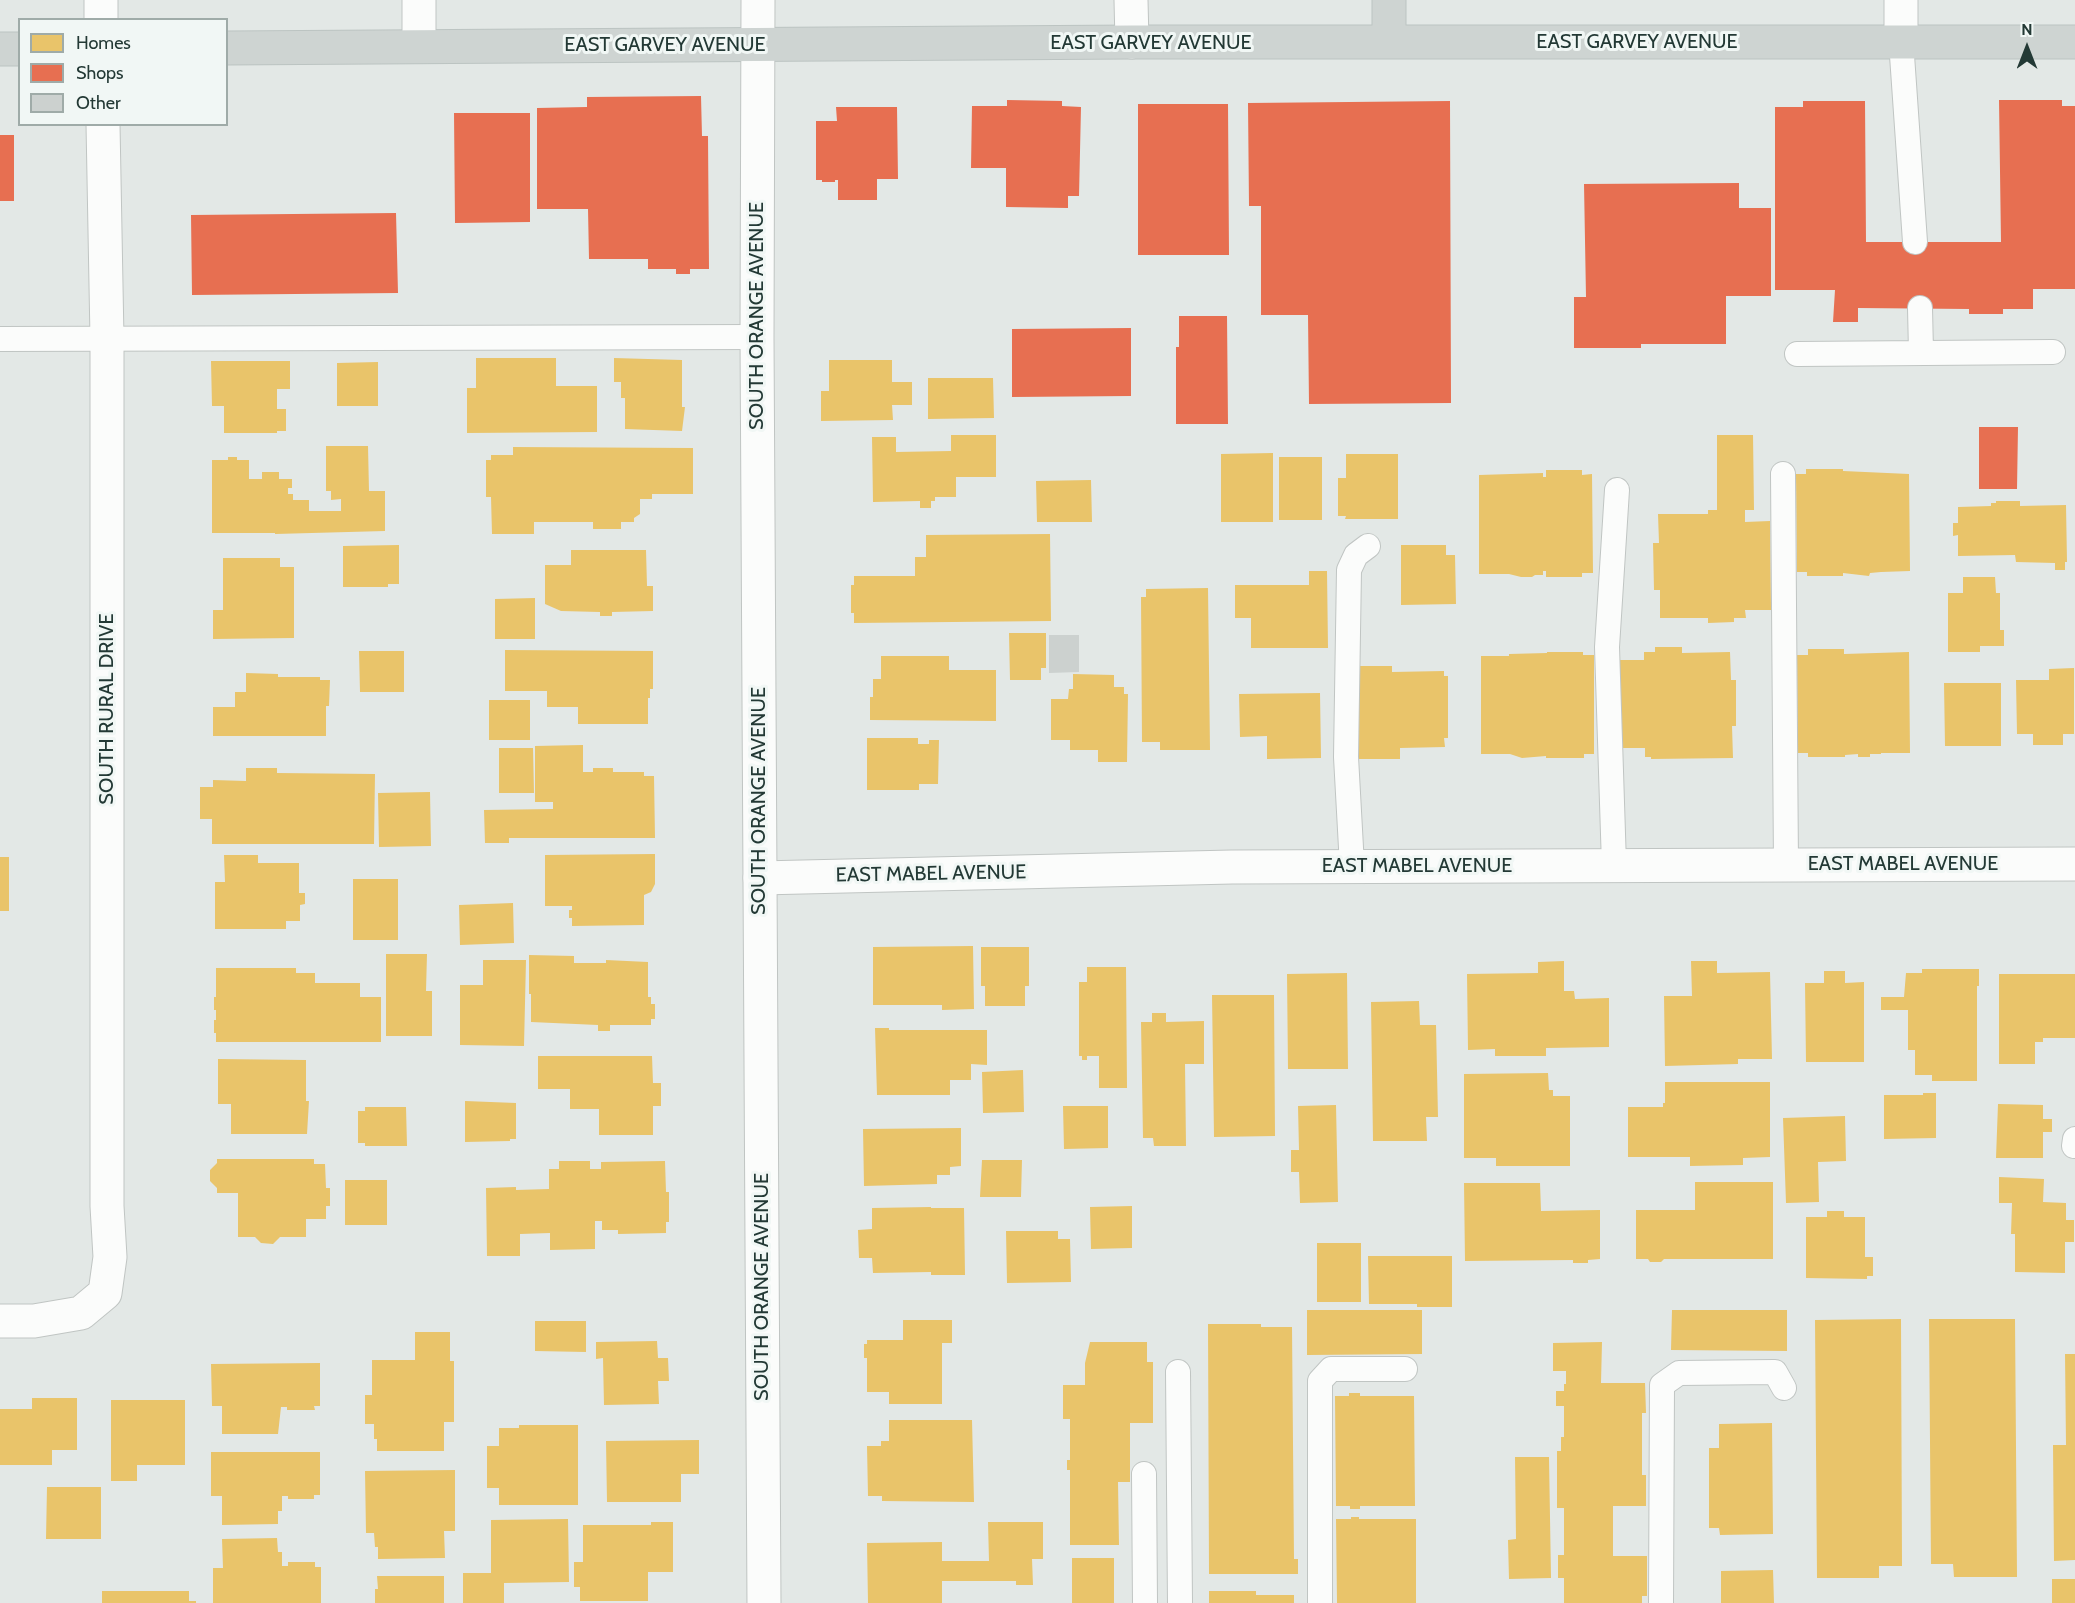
<!DOCTYPE html>
<style>
body{margin:0}
#map{position:relative;width:2075px;height:1603px;overflow:hidden;background:#e3e8e6;font-family:Cabin,sans-serif}
canvas{display:block}
.legend{position:absolute;left:18px;top:18px;width:210px;height:108px;box-sizing:border-box;background:#f1f7f5;border:2px solid #9faba8;margin:0;padding:8px 10px;list-style:none;font-size:18px;color:#233935}
.legend li{display:flex;align-items:center;gap:12px;height:30px}
.legend b{width:30px;border:2px solid #9faba8}
.north{position:absolute;left:1997px;top:18px;width:60px;height:60px;-webkit-text-stroke:4px #f1f7f5;paint-order:stroke;rotate:0deg;font-size:16px;font-weight:700;line-height:24px;text-align:center;color:#233935}
.north::after{content:'';display:block;margin:auto;width:21px;height:27px;background:#233935;clip-path:polygon(50% 0,100% 100%,50% 72%,0 100%)}
</style>
<div id="map">
<canvas width="2075" height="1603"></canvas>
<ul class="legend">
<li><b style="height:16px;background:#e9c46a"></b>Homes</li>
<li><b style="height:16px;background:#e76f51"></b>Shops</li>
<li><b style="height:16px;background:#ccd1cf"></b>Other</li>
</ul>
<div class="north">N</div>
</div>
<script>
const ctx = document.querySelector('canvas').getContext('2d');
ctx.lineJoin = 'round';
function fillPath(path, color) { ctx.fillStyle = color; ctx.fill(path, 'evenodd'); }
function strokePath(path, color, width, dash) { ctx.strokeStyle = color; ctx.lineWidth = width; ctx.lineCap = dash ? 'butt' : 'round'; ctx.setLineDash(dash || []); ctx.stroke(path); }
function label(font, color, halo, rows, align = 'center') {
  ctx.font = font + ' Cabin,sans-serif'; ctx.lineWidth = 6; ctx.setLineDash([]); ctx.textBaseline = 'middle'; ctx.strokeStyle = halo; ctx.fillStyle = color; for (const [text, x, y, turn = 0] of rows) {
    ctx.save(); ctx.translate(x, y); ctx.rotate((+turn || 0) * Math.PI / 180); ctx.textAlign = isNaN(turn) ? turn : align; if (halo) ctx.strokeText(text, 0, 0); ctx.fillText(text, 0, 0); ctx.restore();
  }
}
fillPath(new Path2D(`
 M476,358H556V386H597V432L467,433V388H476Z
 M614,358L682,360V407H685L682,431L625,429V398H621V382H614Z
 M829,360H892V382H912V405H892L893,420L821,421V391H829Z
 M211,361H290V389H277V409H286V431H277V433H224V406H212Z
 M378,362V406H337V363Z
 M928,378H993L994,418L928,419Z
 M951,435H996V477H956V497H935V501H931V508H920V501L873,502L872,437H896V452L951,451Z
 M1717,435H1753L1754,510H1745V522L1770,521L1771,610H1745L1746,618H1734V622L1708,623V618H1660V590H1654L1653,543H1659L1658,514H1708V510H1717Z
 M326,446H368L369,491H385V531L275,534V533H212V460H228V457H237V460H249V479H262V472H279V479H292V488H288V494H293V500H309V511H341V499L331,500V491H326Z
 M513,447L693,448V494H652V499H640V514L634,518V522H621V529H593V522H534V534H492L491,497H486V460H491V455H513Z
 M1273,453V522H1221V454Z
 M1346,454H1398V519H1345L1346,516H1338V478H1346Z
 M1279,457H1322V520H1279Z
 M1806,469H1843V471L1909,474L1910,571L1881,572L1870,573L1869,576L1843,573V576H1807V572H1797L1796,474H1806Z
 M1546,470H1582V475L1592,474L1593,573H1582V577H1546V571H1543V575H1535L1532,577H1521L1509,574H1479V475L1543,473V477H1546Z
 M1091,480L1092,522H1037L1036,481Z
 M1996,501H2020V506L2066,505L2067,562H2065V570H2055V563L2016,562L2015,555L1958,556V535L1953,536V523H1958V507L1991,506V503H1996Z
 M1050,534L1051,621L854,623V613H851V585H854V576H915V557H926V535Z
 M399,545V584H388V587H343V546Z
 M1401,545H1446V555H1455L1456,604L1401,605Z
 M571,550H646L647,586H653V611L612,612V616H600V612L561,611L545,604V565H571Z
 M223,558H280V567H294V638L213,639V610H223Z
 M1309,571H1327L1328,648H1251V618H1235V585H1309Z
 M1963,577H1995L1996,593H2000V630H2004V646H1980V652H1948V593H1963Z
 M1208,588L1210,750H1160V742H1142L1141,597H1146V589Z
 M535,598V639H495V599Z
 M1009,633H1046V668H1041V680H1010Z
 M1655,647H1682V653L1730,652L1731,680H1736V726H1732L1733,758L1651,759V757H1645V748H1620L1619,660H1644V652H1655Z
 M1808,649H1844V654L1909,652L1910,753H1881V754H1870V757H1858V754L1845,755V757H1808V753H1798L1797,655H1808Z
 M505,650L653,651V689H650V698H648V724H578V707H547V691H505Z
 M359,651H404V692H360Z
 M1547,652H1583V655H1594V754H1584V758H1546V756L1522,758L1510,754H1481V656H1509V654L1547,653Z
 M881,656H949V670H996V721L870,720V697H873V679H881Z
 M1359,666H1392V672L1444,671V676H1448V738H1444L1445,747L1400,748V759H1355Z
 M2074,668V734H2063V745H2033V734H2017L2016,680H2049V669Z
 M246,673L278,674V677H320V680H330L329,706H326V736H213V707H235V692H246Z
 M1073,674L1114,675V687H1124V694H1128L1127,762H1098V750H1070V740H1051V699H1068L1069,689H1073Z
 M1944,683H2001V746H1945Z
 M1320,693L1321,758L1267,759V736L1240,737L1239,694Z
 M489,700H530V740H489Z
 M867,738H918V744H929V740H939L938,784H919V790H867Z
 M583,745V772H593V768H613V772H644V776H654L655,838H509V843H485L484,810L553,809V802H535V746Z
 M499,748H533L534,793H499Z
 M246,768H277V773L375,774L374,844H212V819H200V787H213V780L246,781Z
 M430,792L431,846L379,847L378,793Z
 M655,854V884L651,892L644,895V925L572,926V918H569V910H572V906H545V855Z
 M224,855H258V863H299V893H305V904L300,905V921H286V929H215V882H225Z
 M0,857H9V911H0Z
 M353,879H398V940H353Z
 M513,903L514,943L460,945L459,905Z
 M973,946L974,1009L942,1010V1005H873V947Z
 M981,947H1029V986H1025V1006H985V986H981Z
 M386,954H427L426,991H432V1036H386Z
 M529,955L574,956V963H606V960L648,962V997H651V1004H655V1019H651V1025H610V1031H598V1025L531,1022V994H529Z
 M483,960H526L524,1046L460,1045V985H483Z
 M1564,961V991H1574L1575,999L1609,998V1047L1546,1048V1056H1495V1049L1468,1050L1467,974L1538,973V962Z
 M1691,961H1717V973L1770,972L1772,1059H1738V1064L1665,1066L1664,996H1692Z
 M1087,967H1126L1127,1088H1099V1056H1087V1060H1082V1056H1079V982H1087Z
 M216,968H296V973H315V983H360V997H381V1042H216V1033H214V1020H216V1010H214V997H216Z
 M1922,969H1979V986H1977V1081H1932V1075H1915V1050H1908V1010H1881V997H1904L1906,973H1922Z
 M1824,971H1845V983L1864,982V1062H1806L1805,983H1824Z
 M1347,973L1348,1069H1288L1287,974Z
 M1999,974H2075V1038H2043V1042H2035V1064H1999Z
 M1212,995H1274L1275,1136L1214,1137Z
 M1419,1001L1420,1025H1436L1438,1117H1426L1427,1141H1373L1371,1002Z
 M1152,1013H1166V1022L1204,1021V1064H1185L1186,1146H1154L1153,1138H1143L1141,1022H1152Z
 M875,1028H889V1030H987V1065L971,1064V1080H950V1095H877Z
 M538,1056H652L653,1083H661V1106H653V1135H599V1109H570V1089H538Z
 M218,1059L306,1060V1101H309L307,1134H231V1104H218Z
 M1023,1070L1024,1112L983,1113L982,1072Z
 M1548,1073L1549,1090H1553V1096H1570V1166H1496V1158H1464V1074Z
 M1665,1082H1770V1157L1743,1158V1165L1690,1166V1157H1628V1107H1663V1103H1665Z
 M1923,1093H1936V1138L1884,1139V1095H1923Z
 M465,1101L516,1103V1139H510V1141L465,1142Z
 M1998,1104L2043,1105V1119H2052V1132H2043V1158H1996Z
 M1336,1105L1338,1202L1300,1203L1299,1172H1291V1150H1299L1298,1106Z
 M1063,1106H1108V1148L1064,1149Z
 M365,1107H406L407,1146H365V1143H358V1111H365Z
 M1845,1116L1846,1161L1818,1162L1819,1202L1786,1203L1783,1118Z
 M961,1128V1166L950,1167V1175H937V1184L864,1186L863,1129Z
 M217,1159H314V1164H325L326,1188H330V1206H326V1219H306V1237H280L273,1244L261,1243L255,1237H238V1193H217V1188L210,1181V1170L217,1163Z
 M982,1160H1022L1021,1197H980Z
 M559,1161H590V1169H601V1162L665,1161L666,1192H669V1222H666V1233L618,1234V1230H602V1221H595V1249L550,1250V1233L520,1234V1256H487L486,1188L516,1187V1190L549,1189V1169H559Z
 M1999,1177L2044,1179L2043,1202L2066,1203V1220H2074V1242H2065V1273L2015,1272V1234H2011L2012,1203H1999Z
 M345,1180H387V1225H345Z
 M1695,1182H1773V1259H1664L1661,1262H1650L1648,1259H1636V1210H1695Z
 M1464,1183H1540L1541,1211L1600,1210V1259L1588,1260V1263H1573V1260L1465,1261Z
 M1132,1206V1248L1091,1249L1090,1207Z
 M931,1207V1208H964L965,1275H931V1272L873,1273L872,1258H859L858,1230L872,1229V1208Z
 M1827,1211H1844V1217H1865V1257H1873V1276H1867V1279L1806,1278V1217H1827Z
 M1006,1231H1058V1239H1070L1071,1282L1007,1283Z
 M1317,1243H1361V1302H1317Z
 M1368,1256H1452V1307H1417V1304H1369Z
 M1307,1310H1422V1354L1307,1355Z
 M1672,1310H1787V1351L1671,1350Z
 M1901,1319L1902,1566H1879V1578H1817L1815,1320Z
 M1929,1319H2015L2017,1577H1954L1953,1564H1931Z
 M903,1320H952V1343H942V1404H889V1392H867V1358H864V1344H867V1340H903Z
 M535,1321H586V1352L535,1351Z
 M1208,1324H1261V1327H1292L1294,1559H1298V1574H1209Z
 M415,1332H450V1361H454V1422H444V1451H377V1439H374V1424H365V1395H372V1360H415Z
 M657,1341L658,1358H668L669,1381H658L659,1404L604,1405L603,1358L596,1359V1342Z
 M1090,1342H1147V1362H1153V1423H1130V1482H1118L1119,1545H1070V1470H1067V1460H1070V1419H1063V1385H1085V1363Z
 M1602,1342L1601,1383H1645L1646,1413H1642V1475H1646V1506H1613V1556H1647V1596H1642V1603H1564V1578H1558V1555H1564V1508H1557V1451H1561V1437H1564V1406H1556V1391H1564V1384H1566V1371H1553V1343Z
 M2065,1354H2075V1560L2054,1561L2053,1445H2066Z
 M320,1363V1406H314L315,1410H287V1407H281L278,1434H222V1406H212L211,1364Z
 M1349,1393H1360V1396H1414L1415,1506H1360V1509H1350V1506H1336L1335,1396H1349Z
 M32,1398H77V1450H52V1465H0V1409H32Z
 M111,1400H185V1465H137V1481H111Z
 M889,1420H972L974,1502L882,1501V1496H868L867,1446H881V1441H889Z
 M1772,1423L1773,1534L1720,1535L1719,1528H1709V1448H1719V1424Z
 M519,1425H578V1505H499V1488H487V1446H499V1428H519Z
 M699,1440V1474H681V1502H607L606,1441Z
 M211,1452H320V1495H314V1499H288V1496H282V1511H278V1524L222,1525V1496H211Z
 M1515,1457H1549L1551,1578L1509,1579L1508,1540L1516,1539Z
 M455,1470V1531H444L445,1558L378,1559V1547H375L374,1533H366L365,1471Z
 M47,1487H101V1539H46Z
 M1351,1517H1359V1519H1416V1603H1337L1336,1519H1351Z
 M568,1519L569,1582L504,1583V1603H463V1573H491V1520Z
 M651,1522H673V1572H648V1601H580V1587H574V1562H583V1525H651Z
 M988,1522H1043V1559H1032L1033,1585H1016V1581H942V1603H868L867,1543L942,1542V1561H989Z
 M277,1538L278,1552H282V1566H288V1562H315V1567H321V1603H213V1568H223L222,1539Z
 M1072,1558H1114V1603H1072Z
 M1773,1570L1774,1603H1721V1571Z
 M377,1576H444V1603H375V1589H378Z
 M2052,1579H2075V1603H2052Z
 M102,1591H189V1601H196V1603H102Z
 M1209,1591H1256V1595H1294V1603H1209Z`), '#e9c46a');
fillPath(new Path2D(`
 M701,96L702,136H708L709,269H690V274H676V269H648V259H589L588,209H537V108L587,107V97Z
 M1007,100L1062,101V106L1081,107L1079,196H1068V208L1006,207V168H971L972,106H1007Z
 M1999,100H2062V106H2075V289H2033V309H2003V314H1969V309L1858,308V322H1833L1835,290H1775V107H1803V101H1865L1866,242H2001Z
 M1450,101L1451,403L1309,404L1308,315H1261V206H1249L1248,103Z
 M1138,104H1228L1229,255H1138Z
 M836,107H897L898,179H877V200H838V180H835V182H822V180H816V121H837Z
 M454,113H530V222L455,223Z
 M0,135H14V201H0Z
 M1739,183V208H1771V296H1726V344H1641V348H1574V297H1586L1584,184Z
 M396,213L398,293L192,295L191,215Z
 M1179,316H1227L1228,424H1176V347H1179Z
 M1131,328V396L1012,397V329Z
 M1979,427H2018L2017,489H1979Z`), '#e76f51');
fillPath(new Path2D(`
 M1049,635H1079V672L1049,673Z`), '#ccd1cf');
const service = new Path2D(`
 M1901,41L1915,242
 M1920,308L1921,352
 M0,339L757,337
 M1797,354L2053,352
 M1783,474L1786,865
 M1614,865L1607,647L1617,490
 M1352,866L1346,757L1349,570L1356,555L1368,546
 M2074,1146L2075,1139
 M1178,1372L1180,1603
 M1144,1474L1145,1603
 M1320,1603V1381L1331,1369H1405
 M1661,1603L1662,1385L1679,1373L1775,1372L1784,1388`);
const minor = new Path2D(`
 M101,0V20
 M1131,0L1132,42
 M1901,0V41
 M760,878L1232,867L2075,864
 M0,1321H34L81,1313L105,1293L110,1257L107,1206V339L103,124`);
const tertiary = new Path2D(`
 M419,0V46
 M758,0L757,337L764,1603`);
const primary = new Path2D(`
 M1389,42V0
 M226,48L1132,42H2075
 M0,49H20`);
strokePath(service, '#c0c5c3', 26);
strokePath(minor, '#c0c5c3', 35);
strokePath(tertiary, '#c0c5c3', 35);
strokePath(primary, '#bcc4c2', 35);
strokePath(service, '#fbfcfb', 24);
strokePath(minor, '#fbfcfb', 33);
strokePath(tertiary, '#fbfcfb', 33);
strokePath(primary, '#ced4d2', 33);
label('20px', '#233935', '#f1f7f5', [
 ["EAST GARVEY AVENUE",1637,42],
 ["EAST GARVEY AVENUE",1151,43],
 ["EAST GARVEY AVENUE",665,45],
 ["SOUTH ORANGE AVENUE",757,316,-90],
 ["SOUTH RURAL DRIVE",107,709,-90],
 ["SOUTH ORANGE AVENUE",759,801,-90],
 ["EAST MABEL AVENUE",1903,864],
 ["EAST MABEL AVENUE",1417,866],
 ["EAST MABEL AVENUE",931,874,-1],
 ["SOUTH ORANGE AVENUE",762,1287,-90]
]);
</script>
